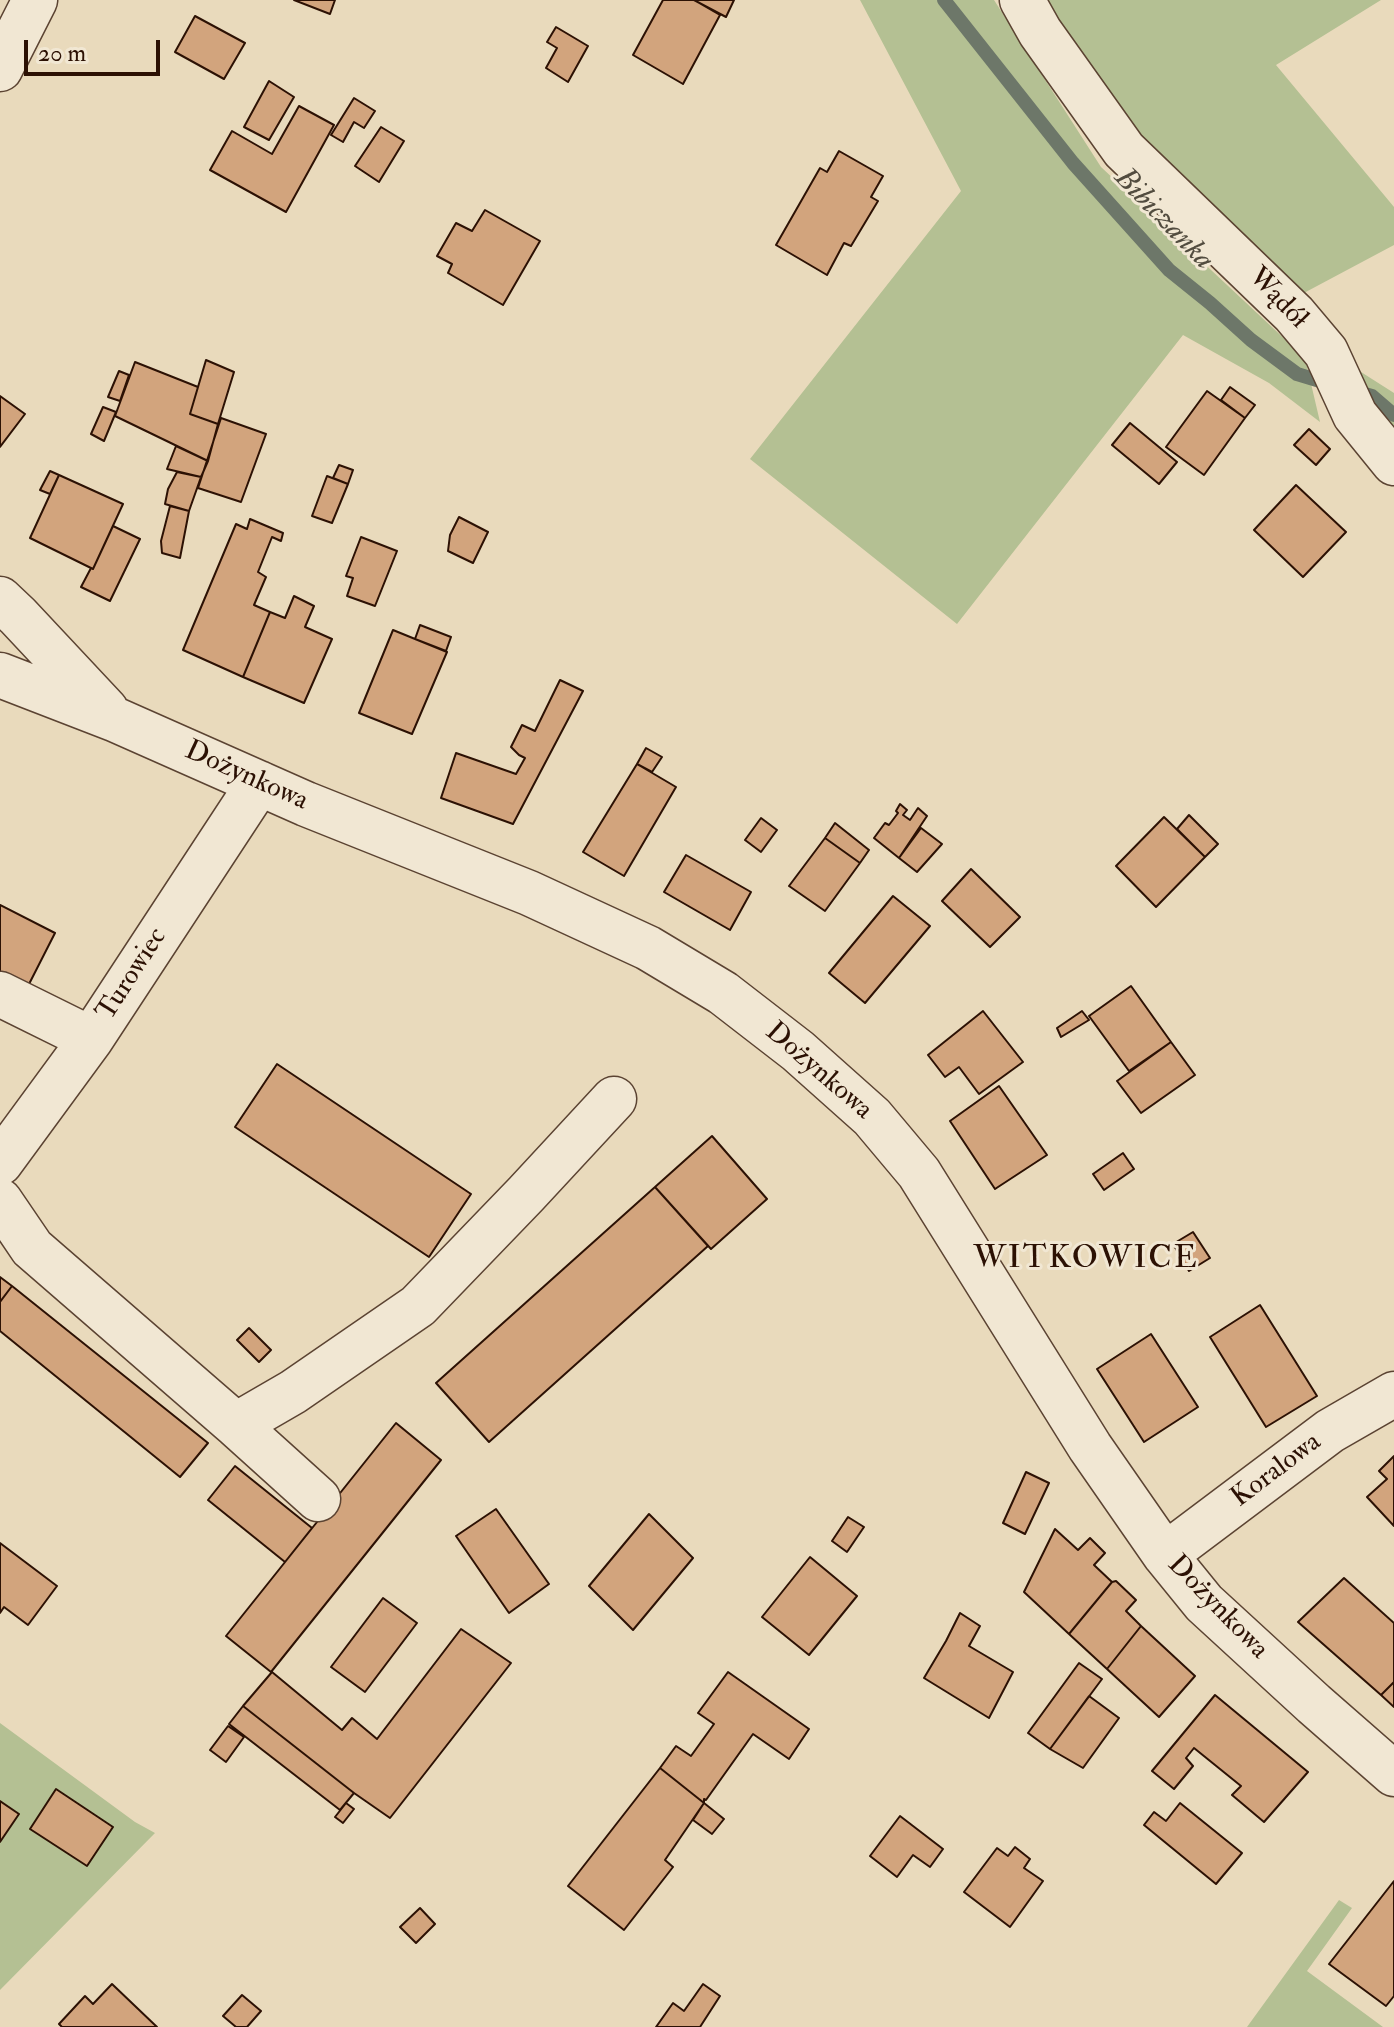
<!DOCTYPE html>
<meta charset="utf-8">
<style>
body{margin:0}
#map{position:relative;width:1394px;height:2027px;overflow:hidden;background:#e9dabc;font-family:"IM FELL Double Pica",serif}
canvas{display:block}
.scale{position:absolute;left:24px;top:40px;width:136px;height:36px;box-sizing:border-box;border:4px solid #2c1104;border-top:0;padding-left:10px;font-size:24px;line-height:28px;white-space:nowrap;color:#2c1104;-webkit-text-stroke:6px #f1e7d3;paint-order:stroke}
</style>
<div id="map">
<canvas width="1394" height="2027"></canvas>
<div class="scale">20 m</div>
</div>
<script>
const ctx = document.querySelector('canvas').getContext('2d');
ctx.lineJoin = 'round';
function fillPath(path, color) { ctx.fillStyle = color; ctx.fill(path, 'evenodd'); }
function strokePath(path, color, width, dash) { ctx.strokeStyle = color; ctx.lineWidth = width; ctx.lineCap = dash ? 'butt' : 'round'; ctx.setLineDash(dash || []); ctx.stroke(path); }
function label(font, color, halo, rows, align = 'center') {
  ctx.font = font + ' "IM FELL Double Pica",serif'; ctx.lineWidth = 6; ctx.setLineDash([]); ctx.textBaseline = 'middle'; ctx.strokeStyle = halo; ctx.fillStyle = color; for (const [text, x, y, turn = 0] of rows) {
    ctx.save(); ctx.translate(x, y); ctx.rotate((+turn || 0) * Math.PI / 180); ctx.textAlign = isNaN(turn) ? turn : align; if (halo) ctx.strokeText(text, 0, 0); ctx.fillText(text, 0, 0); ctx.restore();
  }
}
fillPath(new Path2D(`
 M860,0H994L1101,167L1305,358L1320,422L1269,383L1183,335L957,624L750,459L961,191Z
 M1027,0H1381L1276,65L1394,207V245L1302,294L1127,139Z
 M1350,365L1394,393V446Z
 M0,1723L135,1822L155,1833L0,1990Z
 M1339,1900L1352,1908L1307,1971L1383,2027H1247Z`), '#b4c093');
strokePath(new Path2D(`
 M944,0L1073,163L1169,270L1210,303L1251,340L1297,374L1330,384
 M1354,391L1372,396L1394,415`), '#6d7769', 14);
const building = new Path2D(`
 M294,0H335L330,14Z
 M663,0H694L720,15L683,84L633,55Z
 M694,0H734L726,17Z
 M195,16L245,43L224,79L175,52Z
 M556,27L588,46L568,82L546,68L557,48L547,42Z
 M269,81L294,97L269,140L244,127Z
 M354,98L375,111L364,128L354,122L343,142L331,135Z
 M299,106L334,125L286,212L210,170L232,131L272,154Z
 M381,127L404,141L379,182L355,166Z
 M839,151L883,176L871,197L878,201L851,246L844,243L827,275L776,245L820,168L827,172Z
 M485,210L540,241L503,305L448,273L452,264L437,256L456,223L472,231Z
 M206,360L234,372L218,424L190,414Z
 M135,362L198,387L190,414L218,424L208,461L115,416Z
 M119,371L129,375L120,401L108,397Z
 M1230,387L1255,405L1245,418L1221,400Z
 M1207,391L1245,418L1204,475L1166,447Z
 M0,396L25,414L0,447Z
 M103,407L116,412L104,441L91,434Z
 M221,418L266,434L241,502L198,488Z
 M1130,423L1177,462L1159,484L1112,445Z
 M1309,429L1330,449L1316,465L1294,445Z
 M176,446L208,461L201,477L167,469Z
 M339,465L353,470L348,484L333,478Z
 M50,471L59,475L50,494L40,490Z
 M177,472L201,477L189,511L165,504L168,489Z
 M59,475L123,504L93,569L30,538Z
 M327,476L348,484L332,523L312,516Z
 M1296,485L1346,532L1303,577L1254,530Z
 M170,506L189,511L180,558L162,553L161,541Z
 M459,517L488,532L473,563L448,551L450,535Z
 M250,519L283,533L281,541L272,537L258,572L266,577L254,605L270,612L243,677L183,650L236,524L247,529Z
 M113,526L140,539L110,601L81,587L91,568L93,569Z
 M361,537L397,551L375,606L347,596L353,578L346,576Z
 M294,596L314,606L305,627L332,639L304,703L243,677L270,612L285,618Z
 M420,625L451,637L446,651L415,639Z
 M393,630L447,652L412,734L359,713Z
 M560,680L583,691L513,824L441,798L456,753L516,774L525,758L519,755L511,747L522,725L535,731Z
 M646,748L662,757L652,772L637,764Z
 M637,764L676,787L624,876L583,852Z
 M900,804L907,810L903,815L910,820L918,808L927,816L899,858L874,838L885,823L889,825L898,813L896,811Z
 M1189,815L1218,844L1205,857L1177,829Z
 M1164,817L1205,857L1156,907L1116,866Z
 M761,818L777,830L761,852L745,840Z
 M835,823L869,850L860,863L825,838Z
 M921,828L942,844L917,872L899,858Z
 M825,838L860,863L825,911L789,886Z
 M686,855L751,892L730,930L664,892Z
 M971,869L1020,917L990,947L942,901Z
 M893,896L930,926L865,1003L829,973Z
 M0,905L55,933L26,990L0,977Z
 M1131,986L1171,1042L1129,1071L1089,1016Z
 M983,1011L1023,1062L979,1094L959,1067L945,1077L928,1055Z
 M1082,1011L1089,1020L1061,1037L1057,1028Z
 M1171,1042L1195,1075L1141,1113L1117,1081Z
 M277,1064L471,1194L429,1257L235,1127Z
 M999,1086L1047,1155L995,1189L950,1121Z
 M712,1136L767,1199L711,1249L655,1187Z
 M1123,1153L1134,1169L1104,1190L1093,1174Z
 M655,1187L708,1246L489,1442L436,1383Z
 M1193,1232L1210,1258L1189,1271L1173,1244Z
 M0,1277L12,1286L0,1302Z
 M12,1286L208,1443L180,1477L0,1331V1302Z
 M1260,1305L1317,1396L1266,1427L1210,1337Z
 M249,1328L271,1350L259,1362L237,1340Z
 M1151,1334L1198,1407L1144,1442L1097,1369Z
 M396,1423L441,1460L271,1672L226,1636Z
 M1394,1456V1526L1367,1497L1387,1479L1379,1471Z
 M235,1466L312,1528L285,1562L208,1500Z
 M1026,1472L1049,1483L1025,1534L1003,1523Z
 M496,1509L549,1584L509,1613L456,1536Z
 M649,1514L693,1558L633,1630L589,1586Z
 M848,1517L864,1527L847,1552L832,1541Z
 M1055,1529L1078,1550L1090,1538L1105,1553L1094,1565L1112,1582L1069,1634L1024,1592Z
 M0,1543L57,1586L28,1625L4,1607L0,1613Z
 M810,1557L857,1596L809,1655L762,1617Z
 M1344,1578L1394,1623V1682L1381,1695L1298,1622Z
 M1116,1581L1136,1600L1126,1611L1141,1626L1107,1669L1069,1634L1112,1582Z
 M383,1598L417,1623L365,1692L331,1667Z
 M960,1613L980,1626L969,1646L1013,1672L989,1718L924,1678L946,1641Z
 M1141,1626L1195,1676L1159,1717L1107,1669Z
 M461,1629L511,1663L390,1818L354,1793L243,1706L272,1672L342,1730L352,1718L377,1739Z
 M1079,1663L1102,1679L1050,1749L1028,1733Z
 M728,1672L809,1729L789,1759L753,1734L706,1800L704,1799V1803L660,1768L676,1746L691,1756L714,1724L698,1713Z
 M1394,1682V1707L1381,1695Z
 M1215,1695L1308,1772L1264,1822L1232,1795L1241,1786L1194,1748L1186,1758L1193,1766L1174,1789L1152,1771Z
 M1089,1696L1119,1718L1083,1768L1050,1749Z
 M243,1706L354,1793L340,1810L229,1724Z
 M228,1726L244,1737L226,1762L210,1750Z
 M660,1768L704,1803L665,1860L673,1867L624,1930L568,1886Z
 M56,1789L113,1827L87,1866L30,1829Z
 M0,1801L19,1814L0,1842Z
 M346,1803L354,1809L343,1823L335,1817Z
 M704,1803L724,1819L712,1834L693,1820Z
 M1180,1803L1242,1853L1216,1884L1144,1825L1154,1812L1166,1821Z
 M900,1816L943,1849L930,1867L913,1855L897,1877L870,1856Z
 M1015,1847L1030,1859L1024,1868L1043,1881L1010,1927L964,1892L997,1848L1008,1856Z
 M1394,1881V1996L1386,2006L1329,1964Z
 M420,1908L435,1924L416,1943L400,1927Z
 M112,1984L157,2027H62L59,2024L85,1996L93,2004Z
 M703,1984L720,1996L700,2027H656L673,2003L684,2011Z
 M242,1995L261,2011L247,2027H236L223,2016Z`);
fillPath(building, '#d2a47d');
strokePath(building, '#2c1104', 2);
const minor = new Path2D(`
 M1022,0L1040,32L1124,150L1294,314L1326,352L1355,415L1394,463
 M0,69L35,0
 M0,599L18,616L106,710
 M0,675L114,719L306,804L529,893L648,948L723,993L798,1051L872,1117L919,1173L1090,1447L1165,1555L1204,1603L1314,1704L1394,1774
 M0,994L91,1039
 M0,1163L91,1039L259,783
 M0,1201L32,1248L236,1425L293,1392L418,1306L526,1194L614,1099
 M236,1425L318,1499
 M1165,1555L1330,1431L1394,1394`);
strokePath(minor, '#5b4332', 47);
strokePath(minor, '#f1e7d3', 44);
label('28px', '#2c1104', '#f1e7d3', [
 ["Wądół",1277,299,46],
 ["Dożynkowa",246,777,24],
 ["Turowiec",133,975,-57],
 ["Dożynkowa",818,1072,41],
 ["Koralowa",1277,1471,-37],
 ["Dożynkowa",1217,1608,46]
]);
label('italic 30px', '#524c3f', '#f1e7d3', [
 ["Bibiczanka",1163,220,46]
]);
ctx.letterSpacing = '2px';
label('32px', '#2c1104', '#f1e7d3', [
 ["WITKOWICE",1086,1260]
]);
ctx.letterSpacing = '0px';
</script>
